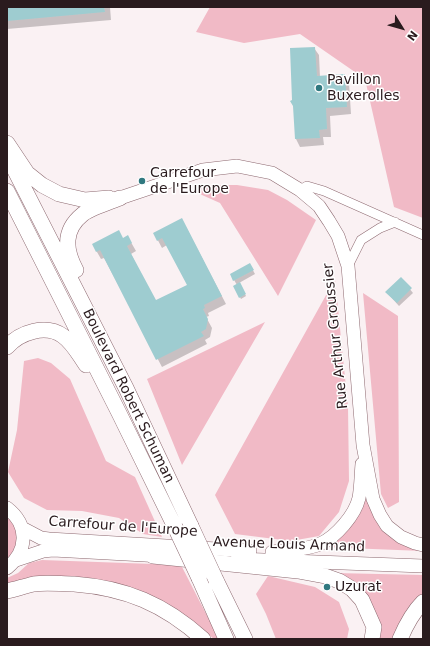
<!DOCTYPE html>
<style>
body{margin:0}
#map{position:relative;width:430px;height:646px;overflow:hidden;background:#faf1f3;font-family:"DejaVu Sans",sans-serif}
canvas{display:block}
.frame{position:absolute;inset:0;border:8px solid #2a1b1e;pointer-events:none}
.north{position:absolute;left:382px;top:8px;width:40px;height:40px;-webkit-text-stroke:3px #fff;paint-order:stroke;rotate:127deg;font-size:11px;font-weight:700;line-height:16px;text-align:center;color:#2a1b1e}
.north::after{content:'';display:block;margin:auto;width:14px;height:18px;background:#2a1b1e;clip-path:polygon(50% 0,100% 100%,50% 72%,0 100%)}
</style>
<div id="map">
<canvas width="430" height="646"></canvas>
<div class="frame"></div>
<div class="north">N</div>
</div>
<script>
const ctx = document.querySelector('canvas').getContext('2d');
ctx.lineJoin = 'round';
function fillPath(path, color) { ctx.fillStyle = color; ctx.fill(path, 'evenodd'); }
function strokePath(path, color, width, dash) { ctx.strokeStyle = color; ctx.lineWidth = width; ctx.lineCap = dash ? 'butt' : 'round'; ctx.setLineDash(dash || []); ctx.stroke(path); }
function label(font, color, halo, rows, align = 'center') {
  ctx.font = font + ' "DejaVu Sans",sans-serif'; ctx.lineWidth = 3; ctx.setLineDash([]); ctx.textBaseline = 'middle'; ctx.strokeStyle = halo; ctx.fillStyle = color; for (const [text, x, y, turn = 0] of rows) {
    ctx.save(); ctx.translate(x, y); ctx.rotate((+turn || 0) * Math.PI / 180); ctx.textAlign = isNaN(turn) ? turn : align; if (halo) ctx.strokeText(text, 0, 0); ctx.fillText(text, 0, 0); ctx.restore();
  }
}
fillPath(new Path2D(`
 M210,7H423V221V218L394,207L365,79L300,34L244,43L196,32Z
 M204,185H237L268,190L287,200L316,220L278,296L220,203L193,191Z
 M335,279L348,407L349,481L339,512L319,536L291,541L235,534L215,495Z
 M363,293L398,316L399,502L388,508L381,494Z
 M265,322L182,465L147,379Z
 M38,358L51,363L70,379L106,461L135,477L162,537L143,534L119,518L82,511L47,510L24,498L8,472L17,430L24,361Z
 M366,490L375,517L423,551L322,547Z
 M7,515C10,519 15,524 16,529C19,540 15,552 7,559Z
 M42,560L181,565L219,639H214L181,613L100,580L59,576L25,581L7,586V578L18,573L29,563Z
 M335,573L423,575V598L397,639H378V626Z
 M268,576L315,587L339,602L349,629L347,639H276L266,614L256,594Z`), '#f1bac6');
fillPath(new Path2D(`
 M7,7H110L111,20L7,29Z
 M314,48L319,55L320,77L344,75L349,83L351,114L330,116L331,137H323L324,145L300,147L296,139L294,100Z
 M186,227L226,304L208,313L209,316L206,317L212,328L210,337L205,340L207,344L162,367L104,258L101,259L93,245L123,239L128,237L136,251L131,254L155,302L188,285L167,245L162,248L154,233Z
 M250,265L255,274L239,283L246,296L241,299L234,286L237,285L231,275Z
 M401,278L413,293L399,306L389,295Z`), '#0003');
fillPath(new Path2D(`
 M7,7H104L105,12L7,21Z
 M315,47L317,76L345,74L347,107L326,108L327,129L319,130L320,138L295,139L293,106L290,101L292,100L290,48Z
 M182,218L222,296L204,305L205,308L203,309L208,319L206,329L201,332L204,336L156,360L100,250L96,252L92,244L119,230L123,238L128,235L132,243L127,246L156,300L187,285L162,238L157,241L153,233Z
 M250,263L254,270L233,281L230,274Z
 M401,277L412,288L397,303L385,292Z
 M240,282L246,294L239,298L233,286Z`), '#9eccd0');
const minor = new Path2D(`
 M300,190L307,186L324,191L423,235
 M348,266L361,240L380,228L395,222`);
const secondary = new Path2D(`
 M120,198L203,170L237,166L272,173L300,190L319,206L329,221L338,236L348,266L363,445L373,499L380,515L387,526L401,537L415,543L423,545
 M7,508C29,525 28,551 7,568
 M22,528L41,538L49,539L250,551
 M272,552C286,550 307,550 320,544C336,537 355,515 359,498C361,487 361,475 362,464
 M237,559L423,566
 M16,560L43,551L53,550L163,556`);
const primary = new Path2D(`
 M7,143L27,173L42,185L59,194L85,200L109,198
 M7,155L126,388L191,526
 M7,191L119,413L175,527
 M76,270C65,250 63,230 83,214C91,208 110,202 120,198
 M7,347C20,332 46,324 63,336C73,343 79,355 86,365
 M153,556L298,571L325,576L339,581L352,589L362,600L374,627L372,639
 M199,578L226,639
 M216,580L245,639
 M7,591C16,589 25,586 34,584C46,582 61,584 74,584C126,588 164,604 203,639
 M400,639C406,625 412,613 423,602`);
strokePath(minor, '#8d6970', 10);
strokePath(secondary, '#8d6970', 14);
strokePath(primary, '#8d6970', 16);
strokePath(minor, '#fff', 9);
strokePath(secondary, '#fff', 13);
strokePath(primary, '#fff', 15);
const primaryBridge = new Path2D(`
 M191,526L216,580
 M175,527L199,578`);
strokePath(primaryBridge, '#8d6970', 16, []);
strokePath(primaryBridge, '#fff', 15);
for (const [x, y, r, color] of [
 [319,88,4,"#30787f"],
 [142,181,4,"#30787f"],
 [327,587,4,"#30787f"]
]) { const dot = new Path2D(); dot.arc(x, y, r, 0, 2 * Math.PI); ctx.fillStyle = color; ctx.fill(dot); strokePath(dot, '#fff', 1.5); }
label('14px', '#2a1b1e', '#fff', [
 ["Pavillon",327,80],
 ["Buxerolles",327,96],
 ["Carrefour",150,173],
 ["de l'Europe",150,189],
 ["Uzurat",335,587]
], 'left');
label('14px', '#2a1b1e', '#fff', [
 ["Rue Arthur Groussier",336,336,-96],
 ["Boulevard Robert Schuman",128,396,64],
 ["Carrefour de l'Europe",123,527,4],
 ["Avenue Louis Armand",289,545,2]
]);
</script>
